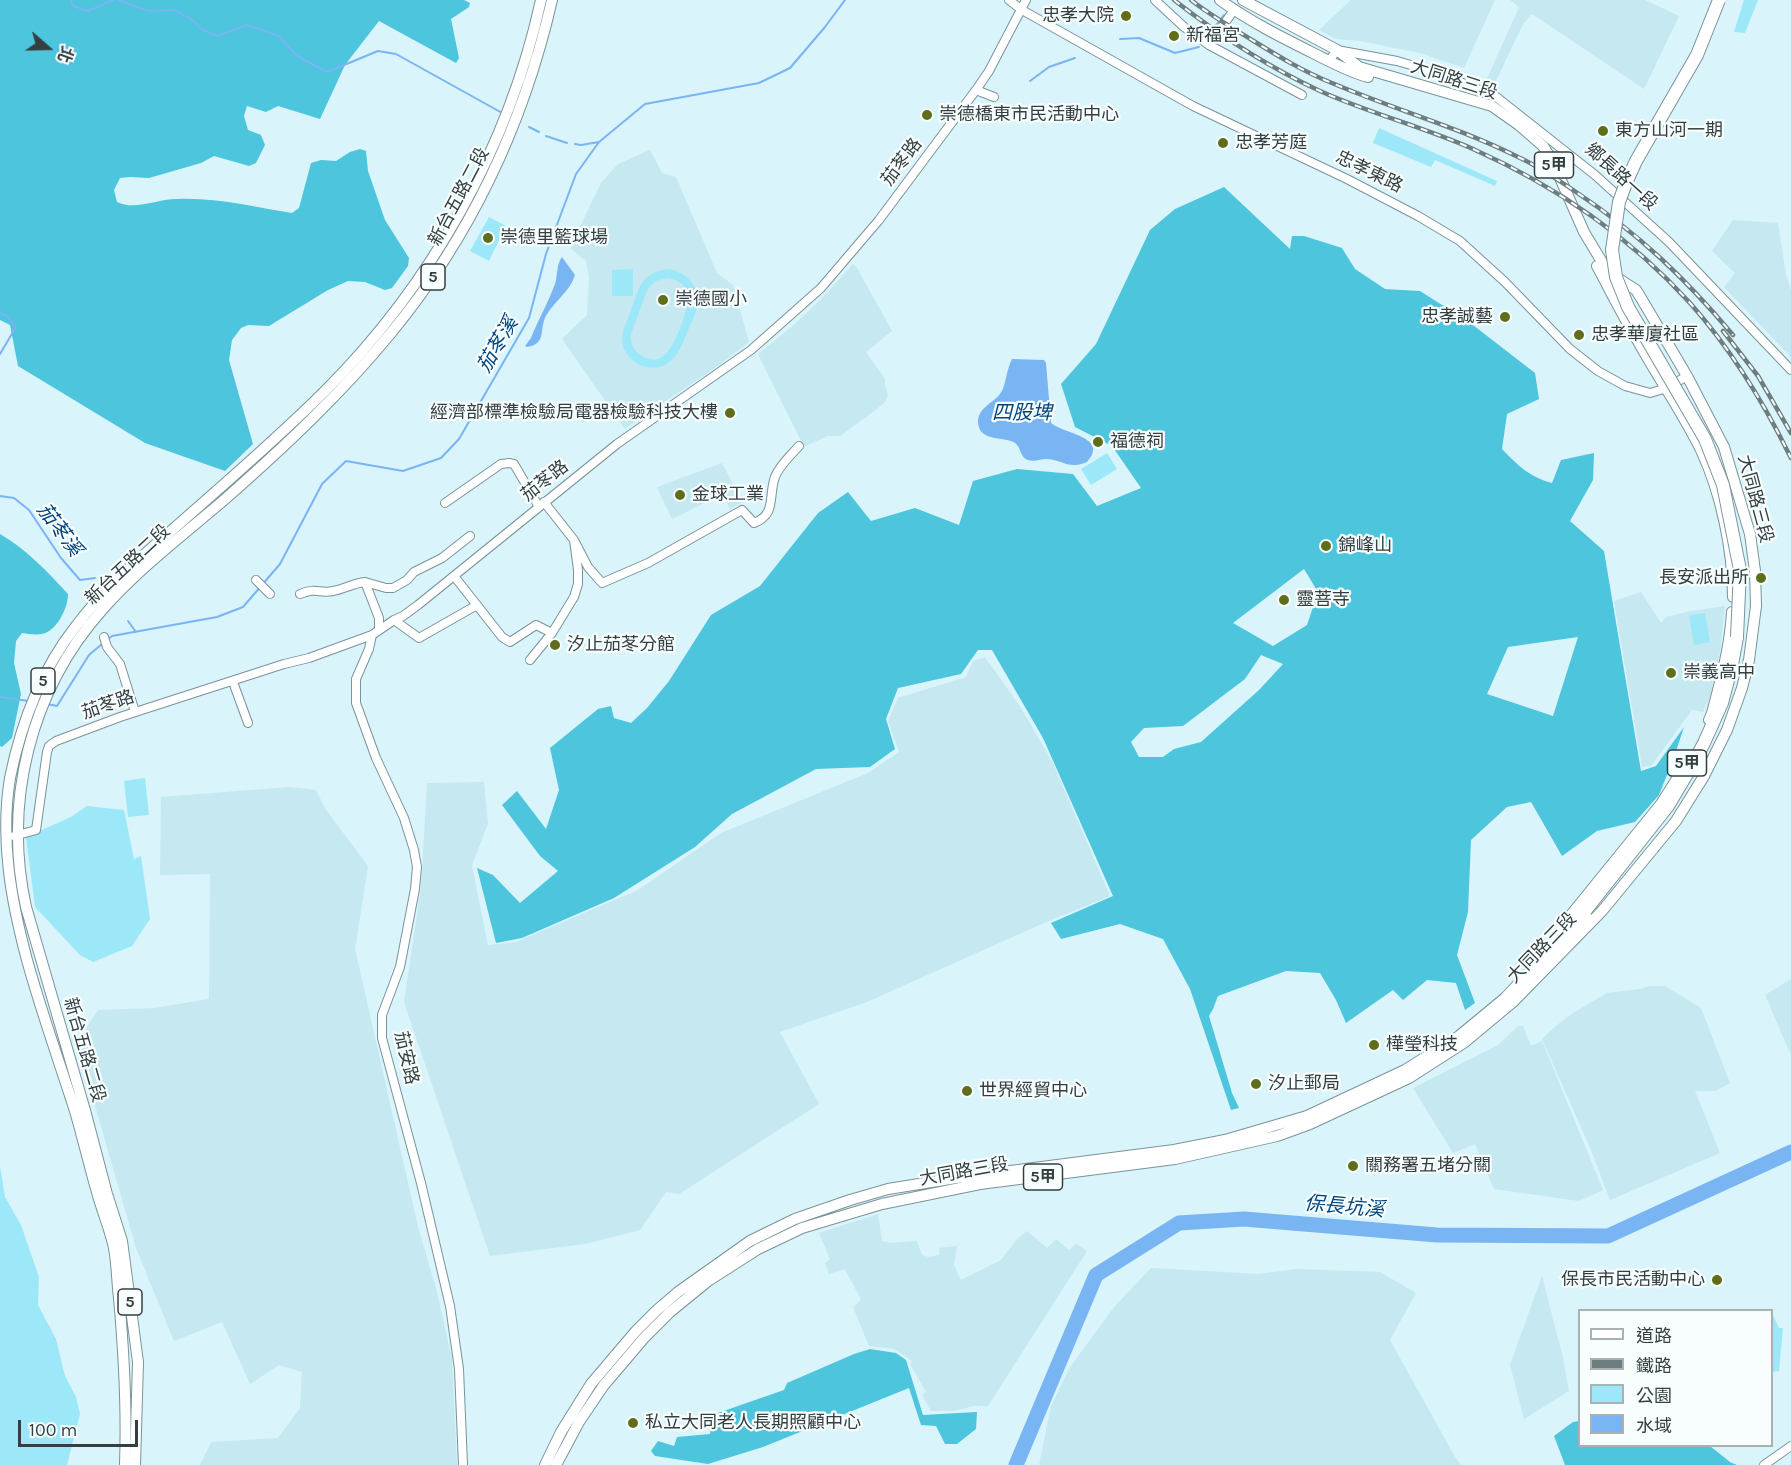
<!DOCTYPE html>
<meta charset="utf-8">
<style>
body{margin:0}
#map{position:relative;width:1791px;height:1465px;overflow:hidden;background:#d9f4fb;font-family:Karla,"Noto Sans TC",sans-serif}
canvas{display:block}
.legend{position:absolute;left:1578px;top:1309px;width:195px;height:138px;box-sizing:border-box;background:#f8fdfe;border:2px solid #aab1b2;margin:0;padding:8px 10px;list-style:none;font-size:18px;color:#343f41}
.legend li{display:flex;align-items:center;gap:12px;height:30px}
.legend b{width:30px;border:2px solid #aab1b2}
.north{position:absolute;left:18px;top:18px;width:60px;height:60px;-webkit-text-stroke:4px #f8fdfe;paint-order:stroke;rotate:110deg;font-size:16px;font-weight:700;line-height:24px;text-align:center;color:#343f41}
.north::after{content:'';display:block;margin:auto;width:21px;height:27px;background:#343f41;clip-path:polygon(50% 0,100% 100%,50% 72%,0 100%)}
.scale{position:absolute;left:18px;top:1420px;width:120px;height:27px;box-sizing:border-box;border:3px solid #343f41;border-top:0;padding-left:8px;font-size:18px;line-height:21px;white-space:nowrap;color:#343f41;-webkit-text-stroke:4px #f8fdfe;paint-order:stroke}
</style>
<div id="map">
<canvas width="1791" height="1465"></canvas>
<ul class="legend">
<li><b style="height:8px;background:#fff"></b>道路</li>
<li><b style="height:8px;background:#6d7e81"></b>鐵路</li>
<li><b style="height:16px;background:#9ce8f9"></b>公園</li>
<li><b style="height:16px;background:#79b4f3"></b>水域</li>
</ul>
<div class="north">北</div>
<div class="scale">100 m</div>
</div>
<script>
const ctx = document.querySelector('canvas').getContext('2d');
ctx.lineJoin = 'round';
function fillPath(path, color) { ctx.fillStyle = color; ctx.fill(path, 'evenodd'); }
function strokePath(path, color, width, dash) { ctx.strokeStyle = color; ctx.lineWidth = width; ctx.lineCap = dash ? 'butt' : 'round'; ctx.setLineDash(dash || []); ctx.stroke(path); }
function label(font, color, halo, rows, align = 'center') {
  ctx.font = font + ' Karla,"Noto Sans TC",sans-serif'; ctx.lineWidth = 4.5; ctx.setLineDash([]); ctx.textBaseline = 'middle'; ctx.strokeStyle = halo; ctx.fillStyle = color; for (const [text, x, y, turn = 0] of rows) {
    ctx.save(); ctx.translate(x, y); ctx.rotate((+turn || 0) * Math.PI / 180); ctx.textAlign = isNaN(turn) ? turn : align; if (halo) ctx.strokeText(text, 0, 0); ctx.fillText(text, 0, 0); ctx.restore();
  }
}
fillPath(new Path2D(`
 M1351,0H1495L1464,68L1420,53L1360,41L1336,39L1319,30Z
 M1510,0H1645L1679,16L1644,89L1532,14L1523,24L1495,83L1486,81L1519,7Z
 M650,150L662,173L676,177L717,273L733,285L749,342L719,365L625,429L562,339L587,315L589,278L586,261L570,248L601,183L618,164Z
 M1733,220L1778,223L1786,275L1791,290V357L1724,287L1735,273L1712,251Z
 M853,264L857,268L892,331L866,352L885,379V386L888,395L885,402L877,409L840,436H827L804,447L758,354L795,324L826,294Z
 M722,463L742,502L730,509L723,494L672,519L657,487Z
 M1641,592L1661,623L1666,617L1690,611L1725,606L1720,652L1711,694L1703,712L1692,710L1651,766L1642,767L1614,601Z
 M985,657L1021,708L1052,761L1110,896L1044,923L867,1002L780,1032L819,1104L679,1194L666,1192L640,1230L585,1244L490,1256L404,1002L421,888L427,783L484,782L488,824L472,865L488,945L516,942L638,890L721,833L868,773L899,752L888,721L898,698L966,677L973,661Z
 M290,787L316,790L326,810L368,866L355,949L418,1227L437,1292L452,1359L457,1465H200L211,1442L278,1438L300,1408L302,1372L279,1365L250,1384L222,1322L174,1341L136,1248L77,1043L98,1010L155,1008L209,999L210,874L160,875L161,797Z
 M1791,979V1055L1765,995Z
 M1650,986H1665L1701,1008L1730,1083L1715,1091H1695L1720,1153L1610,1200L1591,1150L1542,1039L1557,1025L1573,1013L1607,993L1640,989Z
 M1518,1026H1523L1531,1046L1542,1041L1603,1190L1579,1201L1494,1189L1475,1144L1453,1153L1413,1088L1498,1045Z
 M878,1214L882,1241L891,1243L917,1241L922,1255L928,1257L939,1255V1248L957,1246L954,1265L961,1280L1001,1260L1016,1240L1027,1231L1047,1248L1056,1239L1069,1250L1076,1244L1087,1251L988,1406H973L953,1411H931L922,1395L926,1392L910,1364L912,1361L894,1349L869,1346L853,1307L861,1300L845,1269L829,1274L825,1263L830,1259L819,1233Z
 M1151,1268L1258,1274L1296,1269L1380,1272L1416,1293L1390,1340L1455,1457L1461,1465H1039L1051,1406L1070,1367L1115,1306Z
 M1542,1276L1563,1358L1569,1391L1524,1419L1510,1365Z`), '#c5e8f1');
fillPath(new Path2D(`
 M1744,0H1758L1745,33L1734,32Z
 M1379,128L1497,181L1495,186L1435,160L1431,167L1373,143Z
 M489,217L506,226L489,261L470,251Z
 M633,269V296H612V270Z
 M667,269C686,271 701,286 697,307C696,314 692,321 689,328C681,348 673,372 646,367C633,364 621,351 622,338C623,327 629,317 632,307C636,297 638,286 646,278C652,273 659,270 667,269ZM667,278C696,282 688,307 681,326C674,343 663,372 639,354C633,349 630,342 631,334L648,288L656,281Z
 M1107,453L1117,469L1091,485L1081,469Z
 M1705,613L1710,642L1694,645L1689,615Z
 M145,778L149,815L128,817L124,781Z
 M87,806L124,810L134,859L141,856L150,919L132,946L93,962L80,955L35,907L26,837L71,817Z
 M0,1166L5,1197L21,1225L39,1277L38,1305L56,1339L65,1376L76,1397L80,1414L67,1465H0Z
 M1772,1313L1779,1328H1783L1779,1371L1772,1372Z`), '#9ce8f9');
fillPath(new Path2D(`
 M0,0H464L470,3L469,7L451,19L459,58L456,63L379,21L345,65L320,119L278,106L266,112L247,106L244,116L248,130L261,135L265,145L256,163L249,166L214,156L201,163L149,178L130,177L120,178L114,190L117,202C135,211 157,199 176,199C216,197 253,207 292,213L299,208L311,163L321,160L336,161L350,152L360,149L366,151L368,171L385,220L409,258L408,266L392,288L385,290L365,282L348,281L328,290L269,326L248,325L241,328L232,340L229,360L253,444L225,471L145,443L18,366L10,325L0,320Z
 M1224,187L1290,249L1292,236H1304L1342,248L1355,269L1385,289L1420,291L1469,322L1535,373L1539,399L1507,414L1502,449C1517,465 1531,478 1552,483L1561,460L1594,453L1593,480L1570,521L1604,551L1641,771L1656,766L1684,727L1674,757L1659,795L1635,822L1597,831L1562,856L1531,802L1507,807L1471,840L1468,912L1457,955L1475,1003L1465,1010L1456,983L1427,980L1403,1000L1393,990L1346,1023L1336,1000L1320,973L1286,971L1218,996L1213,1009L1209,1016L1232,1093L1239,1108L1231,1110L1190,989L1163,939L1120,924L1061,939L1051,923L1113,896L1043,738L992,650H978L961,674L898,688L886,719L895,749L870,767L816,769L732,814L695,847L614,898L522,938L496,943L477,868L493,875L520,903L558,871L540,856L502,805L517,791L546,829L559,790L550,748L598,709L611,706L614,718L631,723L647,708L669,681L711,615L760,586L818,513L848,492L871,521L915,508L959,525L973,481L1017,469L1073,474L1097,506L1141,488L1112,446L1075,427L1061,384L1096,344L1150,230L1175,209ZM1304,569L1318,592L1307,625L1273,646L1233,623ZM1578,637L1553,716L1487,694L1508,647ZM1261,655L1283,664L1259,690L1201,742L1174,749L1163,757H1139L1131,742L1144,728L1183,726L1245,679Z
 M0,534C26,549 48,572 68,594C68,608 57,631 42,634C36,635 28,634 22,633L16,641L14,663L21,694L12,738L2,747L0,746Z
 M870,1349L896,1353L906,1360L923,1415L977,1412L976,1429L957,1444H945L936,1426L921,1425L909,1388L763,1447L708,1464L655,1456L651,1451L658,1441L674,1446L677,1437L710,1434L712,1415L784,1390L787,1383L854,1354Z
 M1579,1421L1580,1446H1710L1730,1462L1737,1465H1565L1554,1436L1573,1422Z`), '#4dc5dd');
fillPath(new Path2D(`
 M562,257L575,275C570,291 556,300 547,314C538,328 548,344 527,347L525,346L531,338C538,320 548,303 555,284C558,275 556,265 562,257Z
 M1012,359L1044,360L1046,363L1051,423C1064,434 1110,437 1087,462C1067,470 1064,460 1047,459C1041,459 1034,462 1028,460C1020,458 1021,447 1015,443C1006,436 979,443 978,422C978,408 993,403 1000,394C1006,387 1006,370 1012,359Z`), '#79b4f3');
strokePath(new Path2D(`
 M71,0L73,6L88,11L113,0
 M118,0L148,11L175,10L192,20L203,30L217,36L247,25L279,36L297,56L327,72L378,51L396,54L504,114
 M1208,35L1224,15
 M1120,39L1139,38L1175,53L1199,47
 M1030,81L1049,67L1075,58
 M529,127L539,132
 M546,136L567,143
 M575,144L581,145L599,142
 M0,313L6,315L16,327L0,354
 M0,496L14,498L29,510L61,558L80,580L95,578
 M128,621L136,632
 M107,640L112,636L217,617L243,607L280,564L322,484L346,461L403,471L441,458L459,439L529,318L546,254L576,174L599,142L645,104L759,83L790,68L825,27L845,0
 M0,697L29,701
 M47,704L57,706L89,655L102,644`), '#79b4f3', 2);
strokePath(new Path2D(`
 M1016,1465L1096,1275L1179,1223L1244,1219L1437,1235L1608,1236L1791,1152`), '#79b4f3', 15);
const minor = new Path2D(`
 M1009,0L1022,10L1193,106L1347,179L1418,216L1460,241L1505,282L1570,349L1598,371L1625,386L1650,393L1667,388L1687,376
 M1155,0L1184,27L1209,45L1302,95
 M1209,45L1234,10
 M1329,61L1337,50L1397,61L1435,72L1495,96L1595,175L1669,242L1791,370
 M976,90L994,97
 M445,503L501,464L509,463L514,464L539,507
 M574,540L588,567L602,583L648,563L742,510L754,523C777,514 768,496 775,477C779,466 791,455 799,446
 M454,576L502,637L510,642L536,625L552,633
 M256,580L270,594
 M365,582L386,588H393L407,580L414,572L442,558L470,536
 M300,594C317,587 319,594 333,591C344,589 354,583 365,582L379,618V630
 M394,620L419,638L477,605
 M372,635L369,649L356,679V703L376,758L404,818L414,850L417,867L415,889L400,967L382,1015V1038L421,1183L450,1306L459,1369L463,1465
 M104,637L107,647L120,664L135,712
 M530,660L552,633L574,597L578,584V570L574,540L544,502
 M233,682L248,723
 M14,836L36,830L47,752L49,746L56,741L120,717L284,664L309,658L372,635L394,620L403,616L418,605L617,444L751,350L821,288L879,220L976,90L989,71L1026,0
 M1764,1465L1791,1446`);
const major = new Path2D(`
 M1220,0C1249,21 1281,37 1313,53C1331,62 1349,72 1368,77
 M1597,266C1611,292 1624,318 1639,343C1659,379 1683,413 1701,450C1721,493 1733,549 1733,597
 M1709,720L1712,713C1721,679 1730,647 1732,612
 M125,1465C127,1409 124,1354 119,1298C117,1282 117,1264 114,1248C110,1229 102,1211 97,1192C89,1165 83,1138 75,1111C59,1061 41,1011 27,960C11,900 0,840 10,778C21,724 42,669 76,626C103,590 137,561 171,531C223,485 276,440 325,391C431,285 509,147 541,0
 M135,1465L138,1362L122,1241L107,1194L86,1114L26,907C3,802 30,691 102,610C138,569 183,535 224,500C283,448 341,394 391,333C471,236 524,122 552,0
 M545,1465L561,1432L591,1384L636,1331L657,1310L678,1292L750,1241L795,1219L850,1200L888,1189L956,1178L1174,1150L1225,1140L1307,1116L1405,1070L1459,1036L1505,998L1550,950L1562,926L1661,804L1687,763
 M556,1465L579,1422L604,1385L644,1338L670,1312L708,1281L758,1249L802,1228L882,1204L980,1184L1175,1159L1277,1136L1310,1124L1409,1078L1465,1042L1513,1002L1602,911L1676,821L1704,776L1727,730L1742,688L1749,660L1756,606L1755,571L1750,534L1724,447L1687,376L1641,298L1636,290L1608,272L1584,232L1553,162L1543,146L1519,125L1492,106L1359,67L1337,50L1243,0`);
const highway = new Path2D(`
 M1572,940L1587,919
 M1550,950L1578,920L1668,806L1690,769L1704,743L1722,703L1732,665L1737,637`);
strokePath(minor, '#7a9399', 10);
strokePath(major, '#7a9399', 12);
strokePath(highway, '#7a9399', 14);
strokePath(minor, '#fff', 8);
strokePath(major, '#fff', 10);
strokePath(highway, '#fff', 12);
const rail = new Path2D(`
 M1174,0C1219,35 1268,67 1320,91C1369,113 1423,127 1473,149C1554,185 1630,237 1690,303C1731,349 1764,403 1791,458
 M1191,0C1210,15 1231,27 1252,40C1278,56 1304,72 1332,83C1393,109 1458,127 1518,157C1538,166 1557,179 1576,192C1639,234 1684,277 1733,335
 M1723,331L1758,376L1791,433`);
strokePath(rail, '#6d7e81', 4.5);
strokePath(rail, '#f8fdfe', 2, [7]);
const highwayBridge = new Path2D(`
 M1719,0L1697,55L1636,161L1626,183L1619,202L1612,250L1616,277L1628,307L1705,439L1723,485L1740,570L1737,637`);
strokePath(highwayBridge, '#7a9399', 14, []);
strokePath(highwayBridge, '#fff', 12);
for (const [x, y, r, color] of [
 [1126,16,6,"#5e6e1b"],
 [1174,36,6,"#5e6e1b"],
 [927,115,6,"#5e6e1b"],
 [1603,131,6,"#5e6e1b"],
 [1223,143,6,"#5e6e1b"],
 [488,238,6,"#5e6e1b"],
 [663,300,6,"#5e6e1b"],
 [1505,317,6,"#5e6e1b"],
 [1579,335,6,"#5e6e1b"],
 [730,413,6,"#5e6e1b"],
 [1098,442,6,"#5e6e1b"],
 [680,495,6,"#5e6e1b"],
 [1326,546,6,"#5e6e1b"],
 [1761,578,6,"#5e6e1b"],
 [1284,600,6,"#5e6e1b"],
 [555,645,6,"#5e6e1b"],
 [1671,673,6,"#5e6e1b"],
 [1374,1045,6,"#5e6e1b"],
 [1256,1084,6,"#5e6e1b"],
 [967,1091,6,"#5e6e1b"],
 [1353,1166,6,"#5e6e1b"],
 [1717,1280,6,"#5e6e1b"],
 [633,1423,6,"#5e6e1b"]
]) { const dot = new Path2D(); dot.arc(x, y, r, 0, 2 * Math.PI); ctx.fillStyle = color; ctx.fill(dot); strokePath(dot, '#f8fdfe', 2); }
for (const [x, y, w] of [
 [1554,165,39],
 [433,277,24],
 [43,681,24],
 [1687,763,39],
 [1043,1177,39],
 [130,1302,24]
]) { const box = new Path2D(); box.roundRect(x - w / 2, y - 13, w, 26, 4.5); ctx.fillStyle = '#f8fdfe'; ctx.fill(box); strokePath(box, '#343f41', 1.5); }
label('bold 16px', '#343f41', null, [
 ["5甲",1554,165],
 ["5",433,277],
 ["5",43,681],
 ["5甲",1687,763],
 ["5甲",1043,1177],
 ["5",130,1302]
]);
label('18px', '#343f41', '#f8fdfe', [
 ["忠孝大院",1114,16,"right"],
 ["新福宮",1186,36],
 ["崇德橋東市民活動中心",939,115],
 ["東方山河一期",1615,131],
 ["忠孝芳庭",1235,143],
 ["崇德里籃球場",500,238],
 ["崇德國小",675,300],
 ["忠孝誠藝",1493,317,"right"],
 ["忠孝華廈社區",1591,335],
 ["經濟部標準檢驗局電器檢驗科技大樓",718,413,"right"],
 ["福德祠",1110,442],
 ["金球工業",692,495],
 ["錦峰山",1338,546],
 ["長安派出所",1749,578,"right"],
 ["靈菩寺",1296,600],
 ["汐止茄苳分館",567,645],
 ["崇義高中",1683,673],
 ["樺瑩科技",1386,1045],
 ["汐止郵局",1268,1084],
 ["世界經貿中心",979,1091],
 ["關務署五堵分關",1365,1166],
 ["保長市民活動中心",1705,1280,"right"],
 ["私立大同老人長期照顧中心",645,1423]
], 'left');
label('18px', '#343f41', '#f8fdfe', [
 ["大同路三段",1454,80,18],
 ["茄苳路",902,162,-53],
 ["忠孝東路",1369,172,26],
 ["鄉長路一段",1621,177,42],
 ["新台五路二段",459,197,-62],
 ["茄苳路",545,481,-38],
 ["大同路三段",1755,499,75],
 ["新台五路二段",128,565,-43],
 ["茄苳路",108,705,-19],
 ["大同路三段",1542,948,-46],
 ["新台五路二段",84,1050,74],
 ["茄安路",406,1058,77],
 ["大同路三段",964,1172,-10]
]);
label('italic 20px', '#00457c', '#f8fdfe', [
 ["茄苳溪",498,345,-60],
 ["四股埤",1022,413],
 ["茄苳溪",59,530,53],
 ["保長坑溪",1344,1207,5]
]);
</script>
